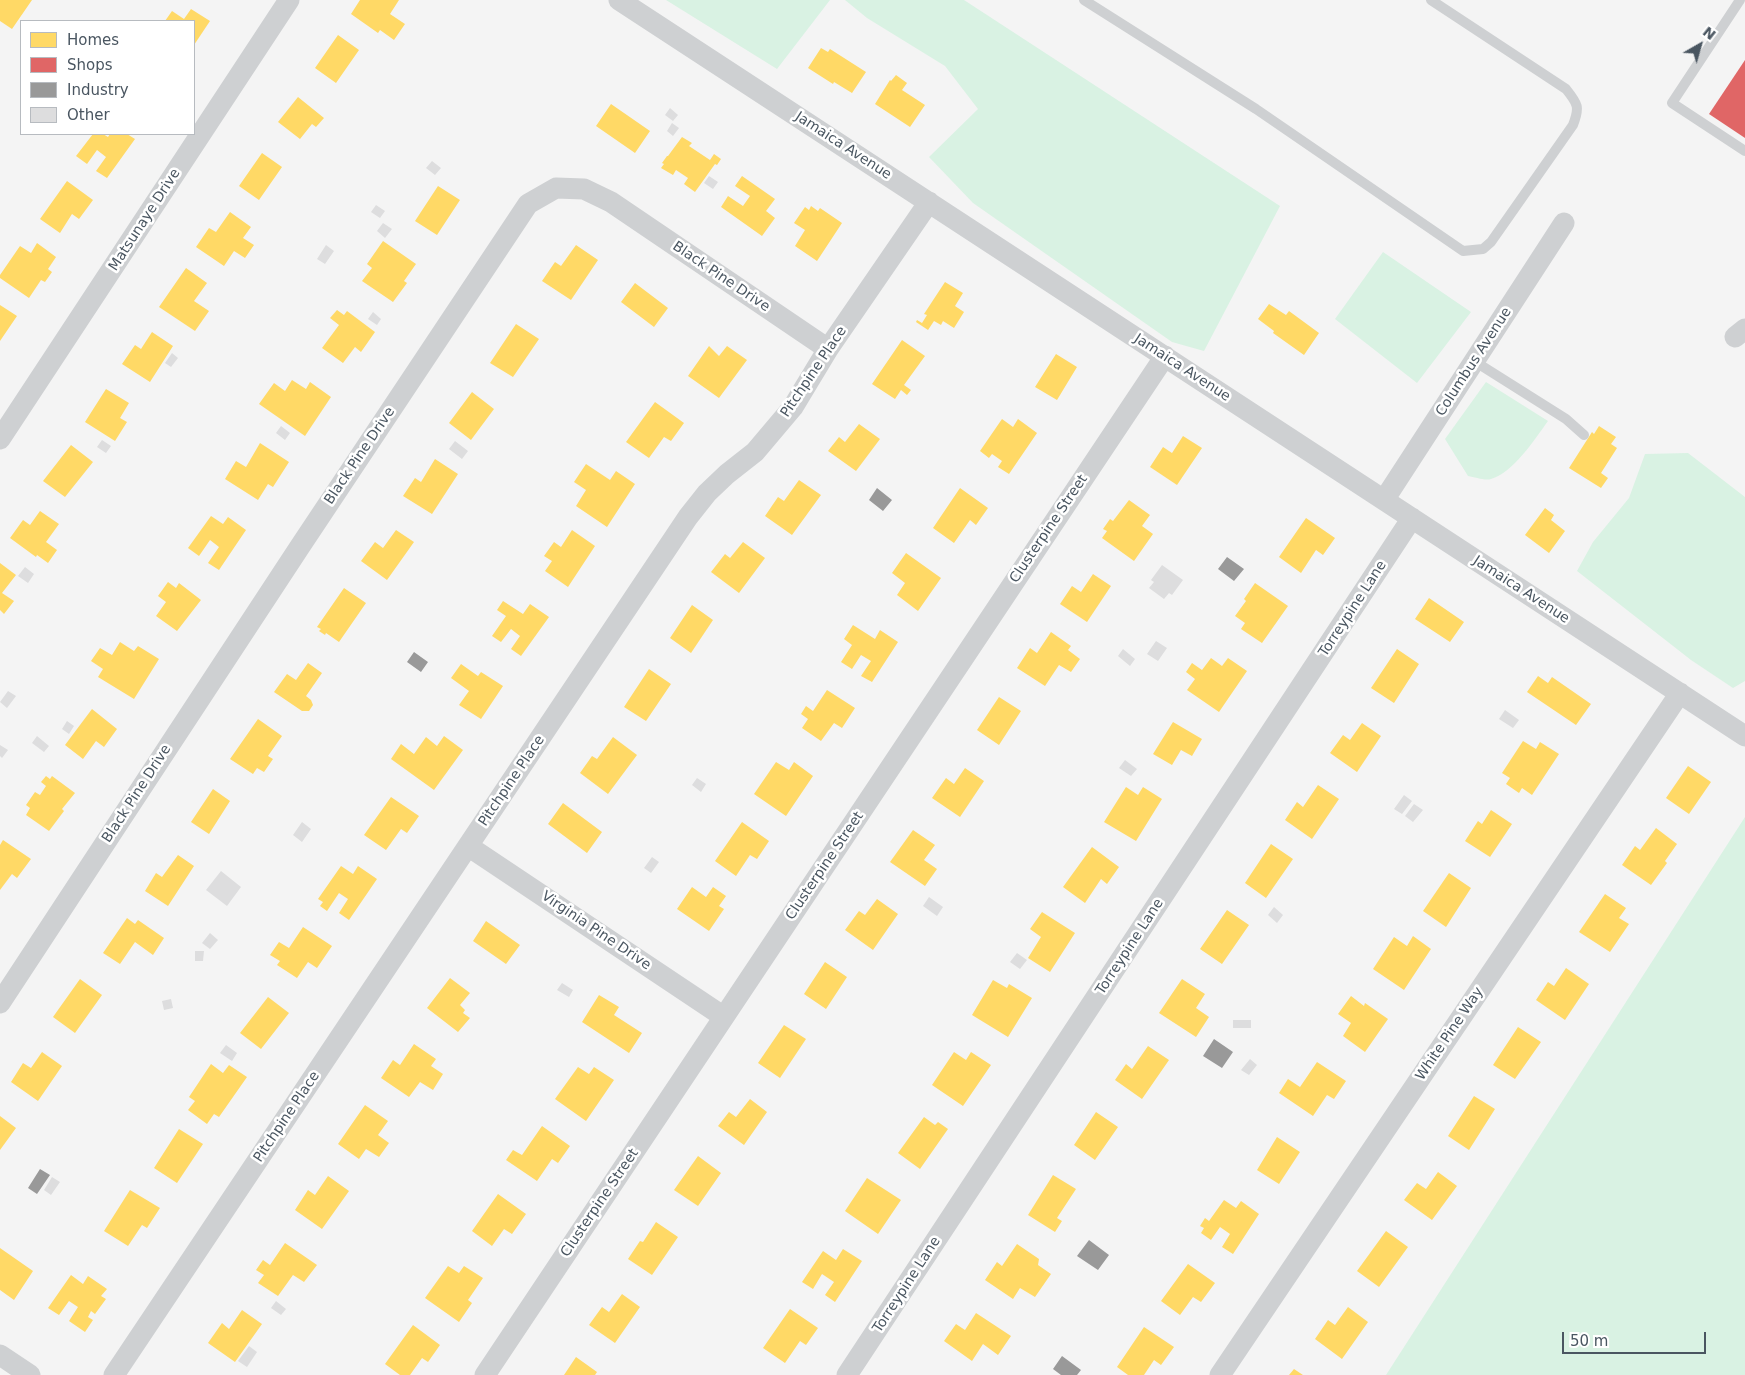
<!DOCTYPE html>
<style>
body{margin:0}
#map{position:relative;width:1745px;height:1375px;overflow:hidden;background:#f4f4f4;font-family:"DejaVu Sans",sans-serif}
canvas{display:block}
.legend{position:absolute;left:20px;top:20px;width:175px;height:115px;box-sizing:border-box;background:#fff;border:1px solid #b7bbc0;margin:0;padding:6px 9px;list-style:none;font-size:15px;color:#4a5661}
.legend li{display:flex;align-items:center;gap:10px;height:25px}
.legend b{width:25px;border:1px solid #b7bbc0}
.north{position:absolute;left:1675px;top:20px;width:50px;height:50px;-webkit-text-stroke:4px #fff;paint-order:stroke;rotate:38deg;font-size:14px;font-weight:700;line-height:20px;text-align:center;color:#4a5661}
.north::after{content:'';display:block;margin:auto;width:18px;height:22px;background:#4a5661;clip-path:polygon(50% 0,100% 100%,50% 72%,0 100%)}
.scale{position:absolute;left:1562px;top:1332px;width:144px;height:22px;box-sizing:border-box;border:2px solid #4a5661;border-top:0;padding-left:6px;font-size:15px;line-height:18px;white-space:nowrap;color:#4a5661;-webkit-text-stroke:4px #fff;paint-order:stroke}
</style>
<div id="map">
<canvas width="1745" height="1375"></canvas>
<ul class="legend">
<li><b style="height:14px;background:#ffd966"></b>Homes</li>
<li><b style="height:14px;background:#e06666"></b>Shops</li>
<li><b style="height:14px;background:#999"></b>Industry</li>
<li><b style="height:14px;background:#ddddde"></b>Other</li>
</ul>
<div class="north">N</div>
<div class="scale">50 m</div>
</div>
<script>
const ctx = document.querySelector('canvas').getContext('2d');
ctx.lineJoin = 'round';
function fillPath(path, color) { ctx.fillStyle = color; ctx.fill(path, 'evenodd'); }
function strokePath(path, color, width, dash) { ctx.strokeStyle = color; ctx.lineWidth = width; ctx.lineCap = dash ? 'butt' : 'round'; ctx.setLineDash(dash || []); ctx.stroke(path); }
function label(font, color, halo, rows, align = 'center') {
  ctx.font = font + ' "DejaVu Sans",sans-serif'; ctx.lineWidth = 5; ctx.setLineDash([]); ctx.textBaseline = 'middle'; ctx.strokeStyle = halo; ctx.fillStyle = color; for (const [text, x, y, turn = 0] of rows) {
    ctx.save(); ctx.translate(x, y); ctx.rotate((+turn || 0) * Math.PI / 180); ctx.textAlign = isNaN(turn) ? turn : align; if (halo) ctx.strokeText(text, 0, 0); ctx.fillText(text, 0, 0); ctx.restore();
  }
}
fillPath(new Path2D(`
 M666,0H830L777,69Z
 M845,0H964L1280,206L1204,351L1172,342L973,203L929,157L978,109L945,66L867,18Z
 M1383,252L1471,312L1417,383L1335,319Z
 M1486,382L1548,421C1535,439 1513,473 1491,479C1485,481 1475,477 1468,476L1445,439Z
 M1688,453L1745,497V681L1733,688L1691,660L1577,571L1593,542L1629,498L1645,454Z
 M1745,817V1375H1386Z`), '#d9f2e3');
fillPath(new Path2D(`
 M0,0H32L12,29L0,21Z
 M360,0H399L390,14L405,24L394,40L380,30L378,33L351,14Z
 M191,9L210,21L194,45V21H165L172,11L184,19Z
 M338,35L359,50L336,83L315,68Z
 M821,48L828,52L830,49L866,72L852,93L834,82L833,84L808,68Z
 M896,75L907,83L902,90L925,105L910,127L875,104L890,80L891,81Z
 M298,97L324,118L316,127L312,124L300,139L278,122Z
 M611,104L650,131L635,153L596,126Z
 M93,134H103L108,137L110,134H127L135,139L107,178L96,171L106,157L97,150L87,164L76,156Z
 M682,137L692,143L689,146L710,160L714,154L721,159L717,165L715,164L695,192L684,184L688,178L676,170L673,175L661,168L664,164L662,163L667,156H668Z
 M262,153L282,167L259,200L239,186Z
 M742,176L775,199L766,211L775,218L762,236L721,207L728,196L743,206L750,196L735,186Z
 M67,181L93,200L79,219L72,214L60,233L40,219Z
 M438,186L460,200L437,235L415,221Z
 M811,206L818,211L820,208L842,223L817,261L795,246L805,230L794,223L805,207L809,210Z
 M230,212L251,227L243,238L254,245L245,258L234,251L224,266L196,247L209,228L216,232Z
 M383,241L416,264L404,281L407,283L393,302L362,281L372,268L367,264Z
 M37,243L56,257L48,269L52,272L45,282L41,280L29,298L0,278V275L20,246L31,253Z
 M576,245L598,260L571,300L542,281L555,262L561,266Z
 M186,268L207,283L194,301L209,311L195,331L159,307Z
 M945,282L963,293L955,306L964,312L954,328L943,321L941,325L934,321L928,330L916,322L917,320L922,323L927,315L924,314Z
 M635,283L668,308L654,327L621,302Z
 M1269,304L1286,315L1289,311L1319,333L1304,355L1273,333L1274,331L1258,319Z
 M0,305L17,316L0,341Z
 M337,310L344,315L347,311L375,332L361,352L355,347L343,363L322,348L339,325L330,318Z
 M516,324L539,339L513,377L490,363Z
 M152,332L173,346L150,382L122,364L135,345L141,349Z
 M902,340L925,356L904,385L911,390L907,395L901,390L895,399L872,384Z
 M709,346L719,356L727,346L747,360L719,398L688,376Z
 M1056,354L1077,367L1057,400L1035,387Z
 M292,380L306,389L310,382L331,397L305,436L259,404L274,383L285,391Z
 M106,389L129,403L120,418L127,422L115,441L85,422Z
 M472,392L494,409L471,440L449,423Z
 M655,402L684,423L671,441L664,437L649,458L626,442Z
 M1002,419L1013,427L1018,419L1037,433L1009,474L998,467L1002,461L992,454L989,458L980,451Z
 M859,424L880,439L856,471L828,451L839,437L845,442Z
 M1599,426L1616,437L1611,444L1617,448L1601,473L1608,478L1601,488L1569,468L1592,432L1594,434Z
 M1183,436L1202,448L1177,485L1150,467L1163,447L1172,453Z
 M260,443L289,462L273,487L268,484L258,500L225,479L236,461L246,467Z
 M71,445L93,462L65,497L43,481Z
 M435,459L458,474L432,514L403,496L415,478L421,482Z
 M586,464L610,480L616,471L635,484L607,527L576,506L586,490L574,482Z
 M799,480L821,495L792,535L765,516L778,497L784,501Z
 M960,488L988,508L976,525L970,520L954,543L933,528Z
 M1129,500L1150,515L1142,526L1153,534L1134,561L1102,538L1107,531L1103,529L1110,519L1113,521Z
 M1545,508L1554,515L1551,520L1565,531L1549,553L1525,535Z
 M40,511L59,524L46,542L57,550L48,563L37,555L36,557L10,538L23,520L30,525Z
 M211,516L223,524L228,517L246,530L219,570L208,563L219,547L210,540L199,556L188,548Z
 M1306,518L1335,538L1323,555L1316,550L1301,573L1279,557Z
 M396,530L414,542L387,580L361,561L375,542L383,548Z
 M572,530L595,546L568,587L545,571L552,561L544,556L554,542L561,547Z
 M743,542L765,558L739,593L711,572L725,554L730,558Z
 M906,553L941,578L918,611L897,595L905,583L892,573Z
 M0,563L16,575L2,593L14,601L4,614L0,610Z
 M1093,574L1111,586L1087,622L1060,604L1072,586L1081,592Z
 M168,582L176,588L179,583L201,600L177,631L156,616L166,602L158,596Z
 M1255,583L1288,606L1262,643L1241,629L1245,623L1235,616L1246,601L1244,599Z
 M344,588L366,603L339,642L326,633L325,635L319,631L321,629L317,627Z
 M1429,598L1464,622L1450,642L1415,619Z
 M503,601L523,614L530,604L549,617L521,656L511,649L520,636L511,629L501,642L492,636L506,616L497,610Z
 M692,605L713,620L691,653L670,638Z
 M853,625L875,639L880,630L898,642L872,682L861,676L871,661L861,655L852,669L841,662L852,645L844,639Z
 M1051,632L1071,646L1068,650L1080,659L1071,672L1059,665L1045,686L1017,668L1030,648L1037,653Z
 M120,642L134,651L138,646L159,659L134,699L98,677L103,669L91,661L100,648L112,655Z
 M1397,649L1419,664L1394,703L1371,688Z
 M1211,658L1222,666L1228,658L1247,671L1219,712L1187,690L1195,679L1186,672L1192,663L1202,670Z
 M308,663L322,673L306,696L311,700L313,705L309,711H302L274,692L287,674L296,680Z
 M461,664L478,676L481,672L503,686L481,719L459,705L469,691L451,678Z
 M649,669L671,684L646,721L624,707Z
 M1538,676L1548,683L1552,677L1591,704L1576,725L1527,692Z
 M827,690L855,708L842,728L834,723L821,741L802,728L808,719L801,714L806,706L813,711Z
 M999,697L1021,711L999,745L977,730Z
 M92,709L117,729L104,747L96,741L83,759L65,745Z
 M258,719L282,736L268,756L273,759L264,772L257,768L253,774L230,759Z
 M1173,722L1202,739L1192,756L1181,750L1172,765L1153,754Z
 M1362,723L1381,736L1357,772L1330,753L1343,735L1350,740Z
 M444,736L463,750L434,790L391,759L401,744L414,754L426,737L437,746Z
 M613,737L637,755L608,794L580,773L592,756L597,759Z
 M1523,741L1536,749L1540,742L1559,754L1532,795L1522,788L1519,793L1506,784L1510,778L1502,773Z
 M776,762L789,770L794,762L813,776L786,816L754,794Z
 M1688,766L1711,782L1689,814L1666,798Z
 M965,768L984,781L960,817L932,798L946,778L954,784Z
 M46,776L50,779L52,776L75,793L62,809L64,811L49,831L26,815L30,808L26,805L35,792L40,795L46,786L41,782Z
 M1318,785L1339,799L1312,839L1285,820L1297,802L1303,807Z
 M1126,787L1138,795L1143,787L1162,799L1136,841L1104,822Z
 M213,789L230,801L209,834L191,822Z
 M391,797L419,816L407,833L401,829L386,850L364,835Z
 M563,803L602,832L587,853L548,824Z
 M1491,810L1512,824L1490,857L1465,841L1478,821L1482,824Z
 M742,822L769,841L757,859L750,855L736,876L715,861Z
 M1656,828L1677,844L1665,861L1667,863L1651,885L1622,865L1635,846L1640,850Z
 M913,830L935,845L924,860L937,869L925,886L890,862Z
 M3,840L31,859L17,878L12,874L0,890V845Z
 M1271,844L1293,859L1266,898L1245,883Z
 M1092,847L1119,867L1107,884L1101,879L1085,903L1063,887Z
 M178,855L194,866L168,906L145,891L156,873L162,877Z
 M341,866L353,874L358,866L377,879L349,920L339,913L348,899L339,893L327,911L320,906L323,902L318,899Z
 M1449,873L1471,888L1446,927L1423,911Z
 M692,887L706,897L713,887L726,896L719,906L724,909L709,931L677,909Z
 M1605,894L1626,908L1619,918L1629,924L1610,952L1579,932Z
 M877,899L898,914L873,950L845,930L859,911L865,915Z
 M1227,910L1249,925L1222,964L1200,949Z
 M1042,912L1075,933L1050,972L1028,958L1041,937L1030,929Z
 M127,918L135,924L138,920L164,938L153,955L135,942L120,964L103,953Z
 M486,921L520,945L506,964L473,941Z
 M303,927L332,946L317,968L308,962L297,978L277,965L280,961L270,955L279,942L289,948Z
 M1413,936L1431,949L1404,990L1373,969L1394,937L1407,946Z
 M825,962L847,977L826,1009L804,994Z
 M1566,968L1589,984L1565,1020L1536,1000L1548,982L1554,986Z
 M450,978L470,993L460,1005L465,1010L463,1013L470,1018L458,1032L427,1008Z
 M80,979L102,995L75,1033L53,1017Z
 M1182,979L1205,994L1196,1008L1209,1017L1196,1037L1159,1013Z
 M993,980L1007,988L1009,984L1032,998L1008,1037L972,1015Z
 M599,995L619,1007L614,1015L642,1033L629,1053L582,1022Z
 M1351,996L1364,1006L1365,1003L1388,1019L1365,1052L1343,1036L1351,1023L1338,1014Z
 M268,997L289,1013L261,1049L240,1033Z
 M784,1025L806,1039L780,1078L758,1063Z
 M1518,1027L1541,1042L1515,1079L1493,1065Z
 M414,1044L436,1059L431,1066L443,1074L433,1090L420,1082L409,1097L381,1078L393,1060L400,1065Z
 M1148,1046L1169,1060L1142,1099L1115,1080L1126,1064L1132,1069Z
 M42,1052L62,1066L38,1101L11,1082L23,1063L31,1068Z
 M954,1052L966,1060L971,1052L991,1065L963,1106L932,1085Z
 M1317,1062L1346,1081L1334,1099L1327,1095L1313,1116L1279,1093L1288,1079L1300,1087Z
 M211,1064L223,1073L229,1065L247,1077L219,1117L214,1114L207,1124L188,1110L195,1101L189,1097Z
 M578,1067L589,1074L594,1067L614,1080L586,1121L555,1099Z
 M1474,1096L1495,1109L1469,1150L1448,1136Z
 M750,1099L767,1112L744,1145L718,1126L729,1112L736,1117Z
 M365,1105L388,1121L378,1135L389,1143L379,1157L366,1149L359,1159L338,1144Z
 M1096,1112L1118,1127L1095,1160L1074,1145Z
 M0,1116L16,1128L0,1150Z
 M924,1117L935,1125L938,1122L948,1129L920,1169L898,1153Z
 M542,1126L570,1146L558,1163L552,1159L537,1181L506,1160L513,1150L522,1155Z
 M179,1129L203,1144L177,1183L154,1168Z
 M1277,1137L1300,1152L1279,1184L1257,1170Z
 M698,1156L721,1173L698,1206L674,1190Z
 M1438,1172L1457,1186L1432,1220L1404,1200L1417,1183L1426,1189Z
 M1053,1175L1076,1189L1057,1218L1062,1221L1055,1232L1028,1215Z
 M328,1176L349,1191L322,1229L295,1210L308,1190L315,1195Z
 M867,1178L901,1200L878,1234L845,1211Z
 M130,1190L160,1208L147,1228L142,1225L128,1246L104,1231Z
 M498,1194L526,1214L512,1234L504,1229L492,1246L472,1231Z
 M1224,1200L1236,1208L1241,1201L1259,1214L1233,1254L1222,1247L1230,1234L1220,1227L1211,1240L1201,1233L1204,1228L1200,1226L1205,1218L1209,1221Z
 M656,1222L678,1237L652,1275L628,1259L640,1241L643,1242Z
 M1386,1231L1408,1247L1379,1287L1357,1271Z
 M285,1243L317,1265L304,1282L293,1275L278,1296L258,1283L264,1275L256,1270L263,1260L270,1265Z
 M1017,1244L1039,1259L1038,1265L1051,1274L1035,1297L1020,1288L1013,1299L985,1280L997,1262L1002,1266Z
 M0,1248L33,1271L14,1300L0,1290Z
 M843,1249L862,1261L835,1302L825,1295L834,1282L822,1274L813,1289L802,1282L823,1251L836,1260Z
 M1188,1264L1215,1283L1201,1302L1193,1297L1180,1315L1161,1301Z
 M448,1266L459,1273L464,1266L483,1278L468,1300L472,1303L459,1322L425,1298Z
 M71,1275L83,1284L88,1276L107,1289L101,1296L106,1299L95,1314L91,1311L88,1317L93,1320L85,1332L69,1321L78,1307L69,1301L59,1315L48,1308Z
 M622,1294L640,1307L615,1343L589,1325L602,1307L609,1312Z
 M1348,1307L1368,1322L1342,1359L1315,1339L1328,1320L1335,1325Z
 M790,1309L818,1328L806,1345L800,1341L785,1363L763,1348Z
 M242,1310L262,1324L235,1362L208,1343L222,1323L229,1329Z
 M976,1313L1011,1336L998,1355L983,1344L972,1361L944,1341L956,1324L965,1330Z
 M413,1325L440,1345L428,1362L422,1358L410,1375H400L385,1364Z
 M1144,1327L1174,1347L1161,1365L1154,1360L1144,1375H1128L1117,1367Z
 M576,1357L597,1372L595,1375H564Z
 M1294,1369L1303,1375H1289Z`), '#ffd966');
fillPath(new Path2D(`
 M1745,60V138L1709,114Z`), '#e06666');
fillPath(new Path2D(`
 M877,488L892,500L883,511L869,500Z
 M1227,557L1244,569L1234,581L1218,569Z
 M414,652L428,662L421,672L407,662Z
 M1214,1039L1233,1052L1222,1068L1203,1056Z
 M40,1169L50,1175L37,1194L28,1188Z
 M1089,1240L1109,1255L1098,1270L1077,1256Z
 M1062,1356L1081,1370L1077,1375H1061L1053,1369Z`), '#999');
fillPath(new Path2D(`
 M670,108L678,115L673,121L665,115Z
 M672,123L679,128L673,136L667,131Z
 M432,161L441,168L435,175L426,168Z
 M709,176L718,182L713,189L704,183Z
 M376,205L385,211L380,218L371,212Z
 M383,223L392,229L385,238L377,231Z
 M326,245L334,251L325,264L317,259Z
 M373,312L381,319L377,325L368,319Z
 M172,353L178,358L171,367L165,363Z
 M281,426L290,433L285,440L276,433Z
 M102,440L111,446L106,453L97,447Z
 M455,441L468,451L462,459L449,449Z
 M1162,565L1183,580L1172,595L1169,593L1164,599L1149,588L1154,582L1151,580Z
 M25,567L34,574L28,583L18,576Z
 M1156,641L1167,648L1158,661L1147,654Z
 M1123,649L1135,659L1130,666L1118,656Z
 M8,691L16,696L7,708L0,702Z
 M1505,710L1519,720L1513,728L1499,719Z
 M67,721L74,726L69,734L62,729Z
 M37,736L49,746L44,752L32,743Z
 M0,745L8,750L2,758L0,756Z
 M1125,760L1137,769L1131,776L1119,768Z
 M697,778L706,784L701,792L692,785Z
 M1404,795L1412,801L1402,814L1394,809Z
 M1414,804L1423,810L1413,822L1405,816Z
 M302,822L311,829L302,842L293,835Z
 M652,857L659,862L651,873L644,868Z
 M221,871L241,887L227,906L206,890Z
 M929,897L943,907L937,916L923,906Z
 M1274,907L1283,915L1277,923L1268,915Z
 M210,933L218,940L210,949L202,943Z
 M195,951H204L203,961H195Z
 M1017,953L1027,960L1020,969L1010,962Z
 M562,983L573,990L569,997L557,990Z
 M171,999L173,1008L164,1010L162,1001Z
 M1233,1020H1251V1028H1233Z
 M226,1045L237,1053L232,1061L220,1053Z
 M1250,1059L1257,1065L1249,1075L1241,1070Z
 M52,1177L60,1182L51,1195L44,1190Z
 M276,1301L286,1309L281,1315L271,1308Z
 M249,1346L257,1352L247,1367L238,1361Z`), '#ddddde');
strokePath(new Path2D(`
 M1084,0L1256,109L1463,251L1483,249L1491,242L1573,125C1580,107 1578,104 1566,89L1431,0
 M1740,0L1672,103L1745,151
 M1474,361L1566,419L1584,435`), '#ced0d2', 10);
strokePath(new Path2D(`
 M619,0L1745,736
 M1735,337L1745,329
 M0,439L289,0
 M1384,500L1564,223
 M468,846L724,1017
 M0,1003L299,548L528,204L556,188L584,189L611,202L828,349
 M0,1355L30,1375
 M114,1375L688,517L707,493L727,474L755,452L793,407L828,349L929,202
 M485,1375L1165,356
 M847,1375L1412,518
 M1220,1375L1680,693`), '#ced0d2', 21);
label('14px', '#4a5661', '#fff', [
 ["Jamaica Avenue",843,146,33],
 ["Matsunaye Drive",145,220,-57],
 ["Black Pine Drive",721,277,34],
 ["Columbus Avenue",1474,362,-57],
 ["Jamaica Avenue",1182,368,33],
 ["Pitchpine Place",814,372,-56],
 ["Black Pine Drive",360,456,-56],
 ["Clusterpine Street",1049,529,-56],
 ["Jamaica Avenue",1521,590,33],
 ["Torreypine Lane",1353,609,-57],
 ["Pitchpine Place",512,781,-56],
 ["Black Pine Drive",137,794,-57],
 ["Clusterpine Street",825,866,-56],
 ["Virginia Pine Drive",596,931,34],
 ["Torreypine Lane",1130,947,-57],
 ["White Pine Way",1450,1034,-56],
 ["Pitchpine Place",287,1117,-56],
 ["Clusterpine Street",600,1203,-56],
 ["Torreypine Lane",907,1285,-57]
]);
</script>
